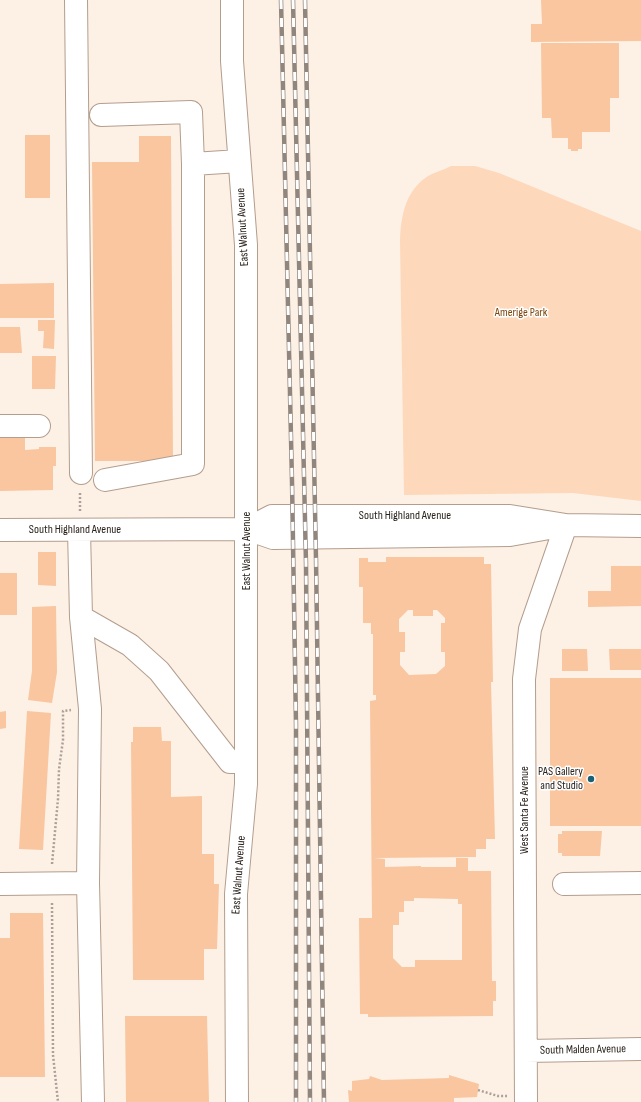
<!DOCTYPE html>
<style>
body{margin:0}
canvas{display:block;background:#fdf0e5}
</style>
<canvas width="641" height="1102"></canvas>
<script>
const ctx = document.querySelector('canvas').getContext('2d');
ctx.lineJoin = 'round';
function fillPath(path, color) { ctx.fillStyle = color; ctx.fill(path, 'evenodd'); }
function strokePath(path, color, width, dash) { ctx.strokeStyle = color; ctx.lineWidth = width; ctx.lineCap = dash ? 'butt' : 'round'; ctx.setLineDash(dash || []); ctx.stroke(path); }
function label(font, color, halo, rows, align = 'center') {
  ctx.font = font + ' "Sofia Sans Condensed",sans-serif'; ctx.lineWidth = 3; ctx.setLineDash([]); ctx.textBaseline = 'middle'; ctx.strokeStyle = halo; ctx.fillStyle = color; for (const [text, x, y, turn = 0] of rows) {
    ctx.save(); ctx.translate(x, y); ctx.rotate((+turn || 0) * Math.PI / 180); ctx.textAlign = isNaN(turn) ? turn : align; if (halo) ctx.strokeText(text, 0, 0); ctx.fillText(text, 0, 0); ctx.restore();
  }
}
fillPath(new Path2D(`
 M451,166H475L499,173L641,231V501L573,493L404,495L400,240C401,216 405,191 428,176C435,172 444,170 451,166Z`), '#fed8bb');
fillPath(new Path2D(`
 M541,0H641V41L531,42V24H542Z
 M541,43H619V98H610V132H582V149H578V151H571V149H568V138H552L551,118H542Z
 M25,135H50V198H25Z
 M139,136H171L173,461H95L92,162H139Z
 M54,283V318H0V284Z
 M38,320H55L54,349L43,348L44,331H38Z
 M0,327H20L22,353H0Z
 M32,356H56L55,389H32Z
 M25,435V450L39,449V447H56V466H53V490L0,491V436Z
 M38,552H56V586L38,585Z
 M386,557H484V564H491L493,682H491L495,839H486V849H476V857L374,858L385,859V867L421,866V867H456V858H468V871H491L492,981H496V1001H493V1016L368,1017V1014H360L359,918H372L370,701L376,700V695H373V634H371V623H363V587H359V558H368V562H386ZM408,610H413V616H433V610H437L445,618V623H441V652H445V666L436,674L409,675L400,665V652H405V632H399V619ZM414,898L458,899V904H462V960H415V967H402L393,958V925H399V912H404V901H414Z
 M611,566H641V606L588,607V591H611Z
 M0,573H17V615H0Z
 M56,606L57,672L52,703L28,700L32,671V607Z
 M562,649H587L588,671H562Z
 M609,649H641V670H610Z
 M550,678H641V826H550Z
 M6,711V728L0,729V712Z
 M27,711L51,713L43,850L19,849Z
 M133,727H161L162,741H171V797L202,796V854H214V884H219L217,949H204V980H133L131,742H133Z
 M562,831H602L600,856H562V853H558V834H562Z
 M10,913H43L45,1077H0V938H10Z
 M125,1016H207L209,1102H126Z
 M449,1075L479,1084L477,1097L454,1098V1102H349L348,1090L352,1091V1081L369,1079L370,1076L382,1080L449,1078Z`), '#f9c6a0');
const minor = new Path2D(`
 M76,0L81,473
 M232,0V61L246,245V784L236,894L237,1102
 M101,115L191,112L193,164L239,161
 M0,426H39
 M105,480L193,464V164
 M247,529L272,516H510L566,525L641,526
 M0,530L247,529L273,538L510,535L566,525
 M79,530L81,617L90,709L88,883L93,1102
 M81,617L130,645L159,671L230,762H246
 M0,884L88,883
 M564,884L641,883
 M526,1051L641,1049
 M526,1102L524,679L530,629L566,525`);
strokePath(minor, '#b39e8e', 24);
strokePath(new Path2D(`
 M80,511V492
 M52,864L58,799L59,769L63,740V711L71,710
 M52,903L53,1055L58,1102
 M478,1090L498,1096H507`), '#aca198', 2.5, [2, 2]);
strokePath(minor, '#fff', 22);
const rail = new Path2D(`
 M281,0L292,481L296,725V1102
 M293,0L306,563L310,1102
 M305,0L316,559L324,1102`);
strokePath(rail, '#91867e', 4.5);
strokePath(rail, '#fff', 3, [9]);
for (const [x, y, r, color] of [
 [591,779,4,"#1c6173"]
]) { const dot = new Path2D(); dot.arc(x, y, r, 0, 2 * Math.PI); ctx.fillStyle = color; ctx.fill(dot); strokePath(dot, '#fff', 1.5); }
label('12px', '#2a221c', '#fff', [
 ["East Walnut Avenue",243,227,-93],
 ["South Highland Avenue",405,516],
 ["South Highland Avenue",75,530],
 ["East Walnut Avenue",247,551,-90],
 ["West Santa Fe Avenue",525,810,-90],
 ["East Walnut Avenue",239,875,-86],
 ["South Malden Avenue",583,1050,-1]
]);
label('12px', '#7d450c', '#fff', [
 ["Amerige Park",521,313]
]);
label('12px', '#2a221c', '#fff', [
 ["PAS Gallery",583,772],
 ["and Studio",583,786]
], 'right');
</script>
